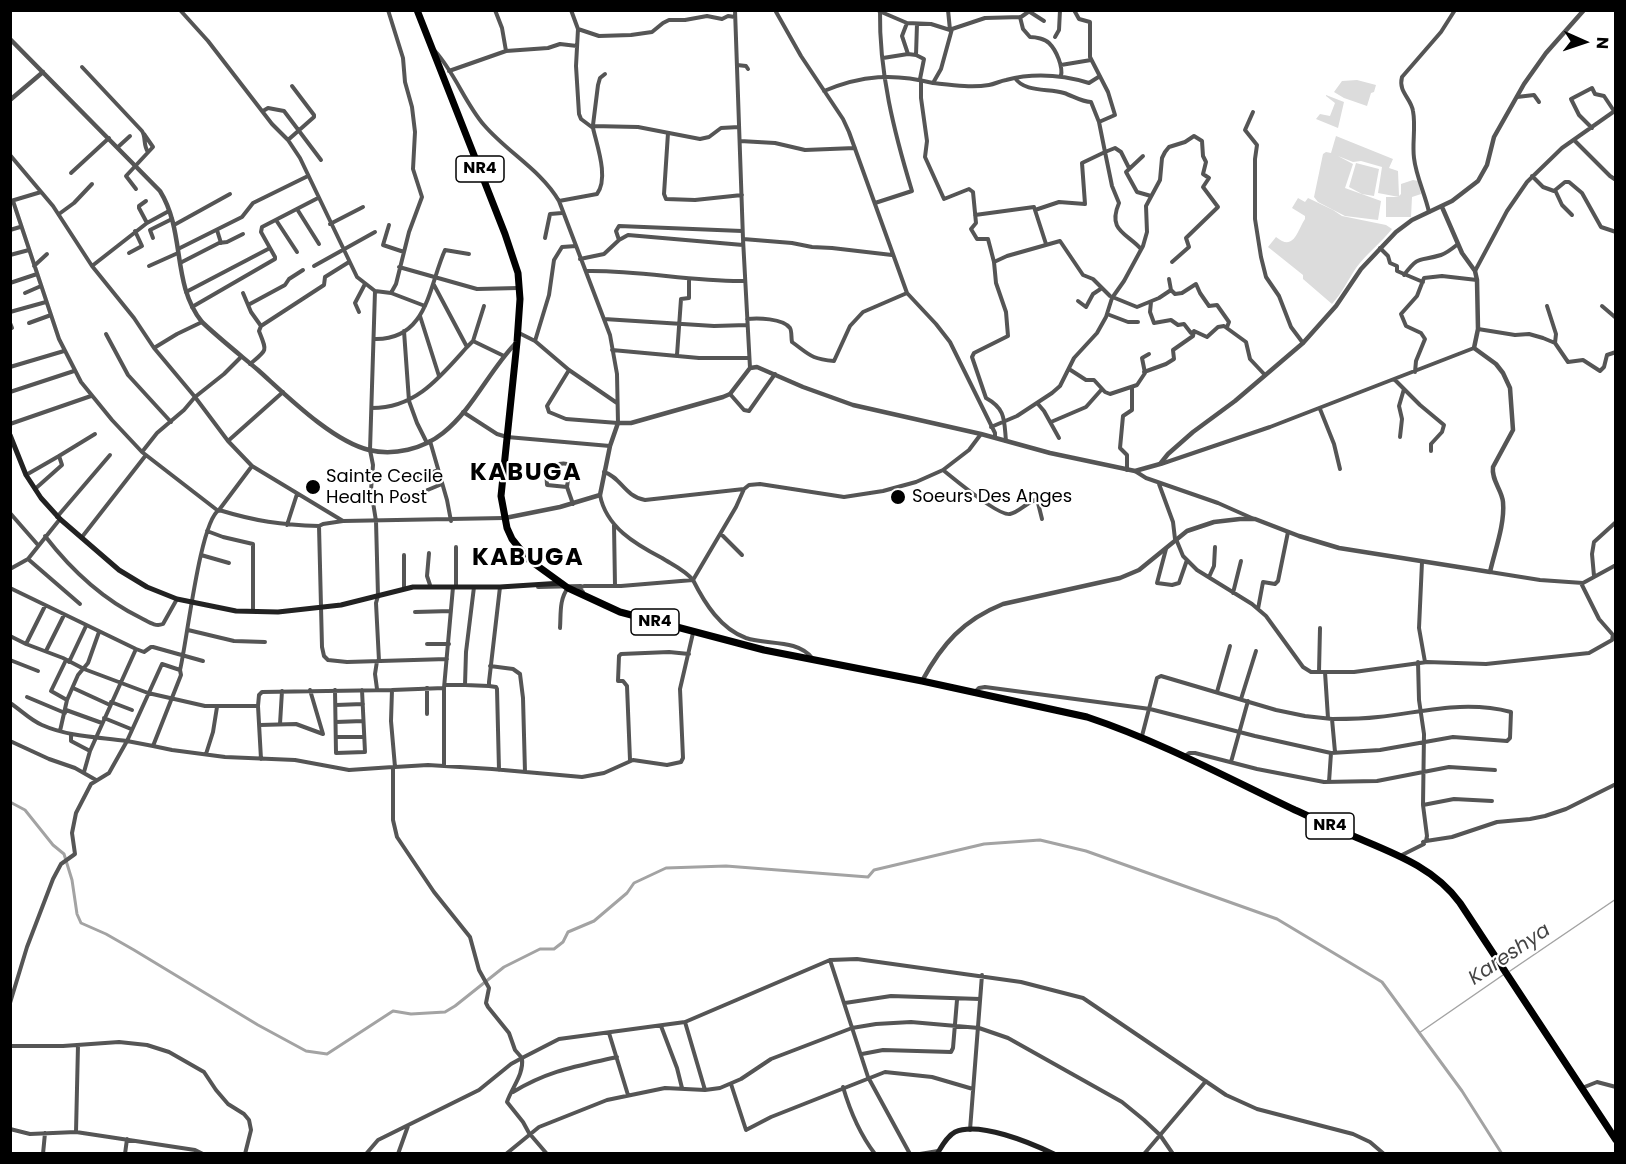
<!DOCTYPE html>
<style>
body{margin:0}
#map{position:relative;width:1626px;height:1164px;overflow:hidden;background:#fff;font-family:Poppins,sans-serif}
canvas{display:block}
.frame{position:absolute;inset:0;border:12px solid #000;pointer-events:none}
.north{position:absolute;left:1554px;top:12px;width:60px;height:60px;-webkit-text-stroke:4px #fff;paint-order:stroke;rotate:93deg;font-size:16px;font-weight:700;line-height:24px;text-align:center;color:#000}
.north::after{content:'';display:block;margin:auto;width:21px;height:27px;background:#000;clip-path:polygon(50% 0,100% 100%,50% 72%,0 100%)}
</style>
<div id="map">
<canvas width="1626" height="1164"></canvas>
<div class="frame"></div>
<div class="north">N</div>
</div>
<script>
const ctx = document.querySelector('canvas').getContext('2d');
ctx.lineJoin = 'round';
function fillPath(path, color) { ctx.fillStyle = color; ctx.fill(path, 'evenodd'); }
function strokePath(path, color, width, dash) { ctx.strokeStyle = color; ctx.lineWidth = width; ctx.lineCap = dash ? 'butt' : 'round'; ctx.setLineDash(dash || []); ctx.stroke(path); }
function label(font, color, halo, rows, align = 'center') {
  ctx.font = font + ' Poppins,sans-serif'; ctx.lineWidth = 4.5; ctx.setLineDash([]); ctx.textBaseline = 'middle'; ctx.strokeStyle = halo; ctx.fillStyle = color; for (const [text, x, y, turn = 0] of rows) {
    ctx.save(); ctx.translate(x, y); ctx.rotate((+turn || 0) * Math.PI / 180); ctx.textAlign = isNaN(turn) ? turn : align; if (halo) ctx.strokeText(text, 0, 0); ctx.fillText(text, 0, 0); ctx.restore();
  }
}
fillPath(new Path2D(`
 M1357,80L1376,85L1374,92L1371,93L1367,106L1344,98L1334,92L1342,81Z
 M1326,95L1344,102L1338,128L1316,119L1320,114L1330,116L1335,103L1326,96Z
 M1336,136L1393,159L1389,168L1398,171L1399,196L1401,194V184L1413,180L1418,181L1421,194L1412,197L1411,217H1386V197H1399L1378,193L1382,167L1361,161L1353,162L1338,156L1353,164L1345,188L1381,201L1378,220L1345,216L1318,202L1314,197L1323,154L1326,152L1331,153Z
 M1356,163L1379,169L1374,196L1362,194L1349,187Z
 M1298,198L1305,202L1308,198L1333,210L1342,216L1386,225L1392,229C1381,243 1366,254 1356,268C1348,280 1342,293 1332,304L1303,279V275L1268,247L1276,237C1294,252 1297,231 1305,219V216L1292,208Z`), '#dcdcdc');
strokePath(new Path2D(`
 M1510,971L1616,899
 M1419,1033L1503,975`), '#a3a3a3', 1.5);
strokePath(new Path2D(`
 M10,802L25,810L53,845L64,854L72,880L77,914L81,923L106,934L134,950L258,1025L306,1051L327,1054L393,1011L411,1014L445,1012L455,1006L504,967L540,949H554L563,942L568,932L594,921L627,893L634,883L666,868L726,866L868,877L874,870L984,844L1040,840L1086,851L1277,919L1382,982L1462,1091L1502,1154`), '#a3a3a3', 3);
strokePath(new Path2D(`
 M180,10L208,41L272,124L288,140L300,158L357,277L375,291L370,450L373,465L371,490L376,521L378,596L376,603L379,661
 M388,10L403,58L405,82L412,107L415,132L413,169L422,197L409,232L396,284L391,293
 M495,10L502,28L506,51
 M735,10L743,239L750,368
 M775,10L801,56L843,119L849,132L907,293L936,324L950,342L995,433V437
 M879,11L907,23L931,24L950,30L948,10
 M1030,12L1044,21
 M1020,17L1023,29L1030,37C1036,37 1045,39 1049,43C1057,51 1063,67 1061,76
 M907,23L902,36L908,54
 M578,29L599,36L631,35L652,32L663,23L669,20H685L707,16L722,19L728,16L735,17
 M1055,37L1059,30L1060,10
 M435,51C455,73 465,103 484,125C507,152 541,170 559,201L610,335L617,374L618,423L566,419L549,412L547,406L569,370
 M916,55L924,59L920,79
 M883,58L908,54L916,55L917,24
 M737,65L746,66L748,69
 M1061,65L1091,60
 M82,67L142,131C146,137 143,145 148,152
 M449,71L506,51L548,48L560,44L577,46
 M1015,78C1025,93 1049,88 1064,93C1073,96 1082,102 1091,102L1099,122
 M921,80V98L927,141L925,157L944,199L969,189L973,192L976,223L971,229L977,239H988L994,262L996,283L1006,312L1008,336L974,353L972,357L986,398C1006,409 1004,420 1006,441
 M933,83C951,85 971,88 989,85C995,84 1000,81 1006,80C1033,73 1062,75 1089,83L1100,76
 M824,91C862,75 894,73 933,83L941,69L952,29L985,18L1021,17L1031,10
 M1517,97L1534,95L1539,102
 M263,111L268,108L284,111L321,160
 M1253,112L1245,130L1257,145L1255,159V219L1261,257L1266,277L1279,296L1291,327L1303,343
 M593,125L598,85L600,78L605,74
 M592,126L638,127L700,139L709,137L721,128L739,127
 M1592,128L1579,115L1571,99L1592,88L1595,94L1604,96L1614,111
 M668,133L664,194L666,199L695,200L742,195
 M288,140L314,117V115L292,86
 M1574,140L1610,176L1616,180
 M740,141L775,143L805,150L855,148
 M118,147L130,136
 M10,155L53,206L92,266L134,318L154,348L195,397L228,441L252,466L343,521L504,518
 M1143,156L1126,172L1137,192L1151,196
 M1129,168L1121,152L1115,148L1105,152L1112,186L1119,203C1107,231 1127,233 1141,249
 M71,173L109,138
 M1532,176L1543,187L1554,191L1565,182H1569L1582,193L1601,227L1616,232
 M136,189L126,176L153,147L144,134
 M1555,190L1562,205L1572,215
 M11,201L41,192
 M13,201L59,339L81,382L112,420L142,452L217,510
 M146,201L139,206V208L147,223L169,211
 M559,201L597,194C609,178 597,146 593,128L581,119L579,114L576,66L578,29L571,10
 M875,203L912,191C894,132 879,72 880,11
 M297,209L319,244
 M1035,210L1059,202L1085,204L1082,163L1105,152L1099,122L1115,115L1108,92L1090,57V22L1079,19L1074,10
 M1429,212C1425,194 1416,176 1414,158C1412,143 1416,127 1413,111C1411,98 1398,92 1402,77L1441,32L1455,10
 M59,214L74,203L92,184
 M975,215L1034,207L1046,244
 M276,220L297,252
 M330,224L363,207
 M174,225L230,194
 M389,225L383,245L404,252
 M10,230L20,227
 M217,230L221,243
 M153,238L150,230L172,219
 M545,238L550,214L562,213
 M743,239L792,243L812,247L832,248L892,255
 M619,240L628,235L743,245
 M1380,248L1388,256L1390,263L1397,266V271L1423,282
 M178,249L242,217L253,203L308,176
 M129,253L142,246L135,231
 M10,255L29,250
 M580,259L604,254L619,240L616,231L619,226L742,231
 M994,262L1007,256L1060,241L1083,275L1093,279L1110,296L1137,307L1159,298L1171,290L1169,279
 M180,263L219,243L227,242L243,234
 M34,266L47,254
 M92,266L147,223
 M149,266L178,253
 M314,266L375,232
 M399,267L477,289L518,288
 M587,271C640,270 692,282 745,281
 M1475,271L1507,211L1527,182L1562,148L1616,110
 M1404,275C1420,254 1419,262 1441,255C1447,253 1453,248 1458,244
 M10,283L37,274
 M1171,290L1175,294L1182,293L1196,284L1200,293L1209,306L1217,305L1229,322L1227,327
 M375,291L391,293L425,306
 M186,292L270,248
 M25,293L41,286
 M243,293L251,312L261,326L259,331C267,352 268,349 250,364
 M1078,301L1086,307L1093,294L1102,288
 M1151,302L1150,312L1154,323L1171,320L1178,325L1184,324L1191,333L1193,332
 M248,305L285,285L289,279L303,270
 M1547,306L1556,334L1555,343
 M1602,306L1616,318
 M192,307L275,259V257L261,232L262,227L318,198
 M10,312L46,302
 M359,312L355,303L365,284
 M1107,314L1128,322H1138
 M420,316L439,376
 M604,319L714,326L747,325
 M747,319C757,318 783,318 790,328C792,331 791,338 792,342C810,355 811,359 834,361L850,326L863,312L907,293
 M10,323L12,328
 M29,323L51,315
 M261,326L324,285L325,277L349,262
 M1478,329L1515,335L1529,334L1543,338L1555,343L1568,362L1583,360L1600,371L1604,367L1607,355L1616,352
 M404,331L409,401L417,423L427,443
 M519,333L535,341L569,370L617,403
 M106,334L128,375L171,422
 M375,339C428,340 429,285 445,250L469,254
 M473,341L484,306
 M535,341L549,295L554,260L562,247L576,246
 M467,347L473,341L504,356
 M154,348L177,334L202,322
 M612,350L699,358H749
 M677,355L681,299L689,298V279
 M10,367L64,351
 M1069,369L1086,380H1094L1105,392L1110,394L1137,385L1145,373L1142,358L1149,354
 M1144,372L1166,364L1174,359L1173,350L1193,336L1194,331L1207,337L1218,327L1224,326L1246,342L1250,359L1265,375
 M1415,372L1416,361L1425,339L1421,333L1406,326L1401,314L1417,296L1424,278L1442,276L1477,280
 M1394,379L1420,405L1444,425L1442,432L1431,444V451
 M10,392L74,371
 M730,394L744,410L749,411L775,374
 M1038,404L1044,411L1059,438
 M372,408C416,408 440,377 467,347L434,285
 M1320,409L1334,444L1340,469
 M463,412L497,434L507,437L610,446
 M1051,422L1086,407L1102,389
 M10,424L91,396
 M991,427L1017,416L1052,393L1060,386L1074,358L1097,333L1106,317L1112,298L1124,281L1143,246L1147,232L1146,206L1160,180L1162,158L1165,152L1169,147L1185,142L1194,136L1202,141L1203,156L1206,162L1203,174L1209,178L1203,187L1218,207L1186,238L1189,247L1172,262
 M1400,437L1402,419L1399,406L1404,389
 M228,441L283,392
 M430,441L447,500L451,521
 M142,452L157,433L184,410L195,397L224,374L241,357
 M1161,464L1270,427L1474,348
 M943,470C953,478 999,517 1010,514C1019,512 1026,503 1035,500L1038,503L1042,519
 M1127,470V455L1120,448L1123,416L1132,410V388
 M1135,471L1146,478L1218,503L1254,519
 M604,472C621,477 624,496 645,500L744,489
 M26,475L59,456
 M412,480L438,470
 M1159,484L1173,522L1175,539
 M567,487L547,485L546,469C553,466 562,461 570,465L567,487L573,504
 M35,489L62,465L59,456L95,434
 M600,495C606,527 635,544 662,558C673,565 685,570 693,580L736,507L744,489L749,485L760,484L844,497L883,491L916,482L943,470L969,450L981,434
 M406,499L442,484
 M219,510C255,521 281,525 319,526L322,647L324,656L328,660L347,662L447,659
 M10,513L38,545
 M57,517L110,455
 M287,525L297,494
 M614,525L615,586
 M319,526L323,524L343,521
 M207,531L223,537L253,544V611
 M721,534L742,555
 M45,536C72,571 102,599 141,618C149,622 155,627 163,624L177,599
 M82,537L146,455
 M1176,539L1183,556L1197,570L1252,604L1266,616L1303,667L1311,672H1354L1427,662L1486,664L1589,653L1612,640L1613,635L1599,619L1581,583
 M1166,549L1157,583L1172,585L1179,583L1187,560
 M429,553L427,576L430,585
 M201,555L229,563
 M404,555V588
 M28,559L80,604
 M1422,562L1419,628L1425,662
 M10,569L28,559L60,519
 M1490,572L1540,580L1583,583L1616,565
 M1594,576L1592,554L1594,542L1616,522
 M1209,577L1214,566L1215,547
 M456,587V547
 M474,587L466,652L465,685L489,686
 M538,587L581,586
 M10,588L136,649L144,652L151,647H153L203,661
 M583,592L579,588L584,586H621L693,580C705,604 721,629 746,638C767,645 797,639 812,658
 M1233,593L1241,561
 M1258,609L1263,582L1275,584L1278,581L1288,532
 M415,612L451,611
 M560,628C561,615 559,599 568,588
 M188,630L234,641L265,642
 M10,636L26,644L45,606
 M26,644L63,658L84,669L148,693L205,706H258L259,695L262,692L392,690L391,721L395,767H393V820L397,837L434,892L470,937L479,970L489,988L486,1003L488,1007L509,1033L515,1050L522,1058L511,1064L479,1090L378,1140L366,1154
 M427,644H449
 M46,651L64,615
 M10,660L38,671
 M66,660L51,691L67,700
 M69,662L86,626
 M490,666L513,669L520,674L523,698L525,772
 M1319,672L1320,628
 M1325,672L1328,718
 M445,685H465
 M73,688L110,705
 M427,688V714
 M377,689L375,674L377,661
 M335,690L336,753L365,752L362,690
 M392,690L444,688
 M975,692L979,688L985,687L1150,709L1255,736L1331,753L1380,750L1453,737L1507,741L1510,738L1511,712C1464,700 1424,712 1378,717C1362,719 1347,719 1332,719
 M1217,692L1230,646
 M27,697L65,713
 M1241,699L1256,651
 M111,702L132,710
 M10,703C21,710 30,720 42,725C69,737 99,737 127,741L162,664L180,670
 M336,705L363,704
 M258,706L261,759
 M66,710L102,723
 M104,718L131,729
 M336,722L363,721
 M280,724L282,691
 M260,725L296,724L323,734L310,690
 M60,731L67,700L78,675L88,663L99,632
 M71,734V741L90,751L84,772
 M1142,736L1157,678L1161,676L1276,710L1305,716L1332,719L1335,752
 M336,737H364
 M10,741L49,759L75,768L96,780
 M153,746L172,750L225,757L295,760L349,770L393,767
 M90,751L136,649
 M206,754L213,732L217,707
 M1185,756L1189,753H1195L1257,769L1324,782L1377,781L1449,767L1495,770
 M630,760L627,686L623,681H618L619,656L621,654L669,652L689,654
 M1231,762L1248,701
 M444,766V688L453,587
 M395,767L428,765L492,769L582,777L604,773L633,760L667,765L681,762L683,758L680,689L693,633
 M499,770L497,689L496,687L489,686V682L500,587
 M1329,782L1331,753
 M1423,805L1454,799L1492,801
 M1426,841L1452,837L1497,822L1530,819L1545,816L1566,809L1616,784
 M1400,856L1424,844L1423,842L1426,841L1427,836L1423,805L1424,734L1419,700L1418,662
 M830,960L868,1077L910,1154
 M10,1003L27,947L53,879L61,864L75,854L72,833L76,813L91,784L109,773L127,741L153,746L181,675L180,670C187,642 200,521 219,510L252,466
 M845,1003L891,996L980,999
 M685,1022L705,1090
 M661,1026L677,1068L682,1088
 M609,1033L628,1095
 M10,1046H63L119,1042L147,1045L169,1052L204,1072L216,1090L228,1104L244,1114L249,1120L251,1130L245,1154
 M862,1054L883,1050L951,1052L953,1048L957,1000
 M731,1084L746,1130L771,1117L885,1072L932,1077L973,1089
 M843,1087C850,1111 859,1133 875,1154
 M1582,1088L1597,1082L1616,1087
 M513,1092C549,1070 578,1066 617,1057
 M10,1129L30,1134L76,1132L195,1150L203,1154
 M970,1130L982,975
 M76,1132L78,1045
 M43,1154L45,1133
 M125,1154L127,1139
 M398,1154L408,1126
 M506,1154L539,1127L607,1100L665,1088L705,1090L720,1088L741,1079L771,1059L852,1028L876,1024L911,1022L979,1028L1008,1038L1122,1102L1144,1120L1160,1135L1173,1154
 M547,1154L529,1133L523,1122L507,1102C512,1087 524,1075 522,1058L559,1039L685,1022L830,960L857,959L1021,982L1083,998L1226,1095L1257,1109L1353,1134L1370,1142L1384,1154
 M920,1154L938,1151
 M1144,1154L1206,1081`), '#555', 4);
strokePath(new Path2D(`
 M10,39L160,191C186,233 171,283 202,322C220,339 239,354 258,370C287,396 332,441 369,450C394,456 423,449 443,433C473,409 489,371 515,344
 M10,100L43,72
 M505,518L560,507L600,495L610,446L618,423H631L723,397L730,394L750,368L757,367L803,387L853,405L981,434L1050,453L1135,471L1160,464L1168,454L1193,432L1235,401L1303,343L1336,306L1361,269L1396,232L1412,220L1452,201L1478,181L1487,165L1494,137L1524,84L1546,53L1584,10
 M922,681C942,644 963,620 1003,604L1120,578L1139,570L1187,531L1214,522L1240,519H1255L1299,536L1339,548L1490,572C1495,550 1505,524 1503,502C1502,490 1491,480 1493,467L1513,430L1510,388L1503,373L1496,364L1474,348L1478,329L1477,280L1475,271L1462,253L1442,207`), '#555', 4.5);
strokePath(new Path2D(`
 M10,435L26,475L41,498L60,519L119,570L147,587L177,599L236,611L278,612L341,605L413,587H500L562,583
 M937,1154C942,1146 947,1136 955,1132C979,1121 1031,1143 1054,1154`), '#222', 5);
strokePath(new Path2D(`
 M417,10L505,234L518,273L520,299L517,342L501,496L507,528L512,539L528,559L568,588L620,612L764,650L922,681L1087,717C1159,741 1226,777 1295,810C1315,819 1334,828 1353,836C1393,853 1434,867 1460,903L1616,1140`), '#000', 7);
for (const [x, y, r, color] of [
 [313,487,8,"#000"],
 [898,497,8,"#000"]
]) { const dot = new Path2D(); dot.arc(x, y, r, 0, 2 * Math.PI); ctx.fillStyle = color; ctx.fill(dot); strokePath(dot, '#fff', 2); }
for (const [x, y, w] of [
 [480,169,48],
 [655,622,48],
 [1330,826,48]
]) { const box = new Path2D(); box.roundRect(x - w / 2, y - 13, w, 26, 4.5); ctx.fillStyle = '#fff'; ctx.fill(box); strokePath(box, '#000', 1.5); }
label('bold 16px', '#000', null, [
 ["NR4",480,169],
 ["NR4",655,622],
 ["NR4",1330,826]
]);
label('18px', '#000', '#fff', [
 ["Sainte Cecile",326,477],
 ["Health Post",326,498],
 ["Soeurs Des Anges",912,497]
], 'left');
label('italic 20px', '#444', '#fff', [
 ["Kareshya",1510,955,-34]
]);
ctx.letterSpacing = '1.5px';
label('bold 24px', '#000', '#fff', [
 ["KABUGA",526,474],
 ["KABUGA",528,559]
]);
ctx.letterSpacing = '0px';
</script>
